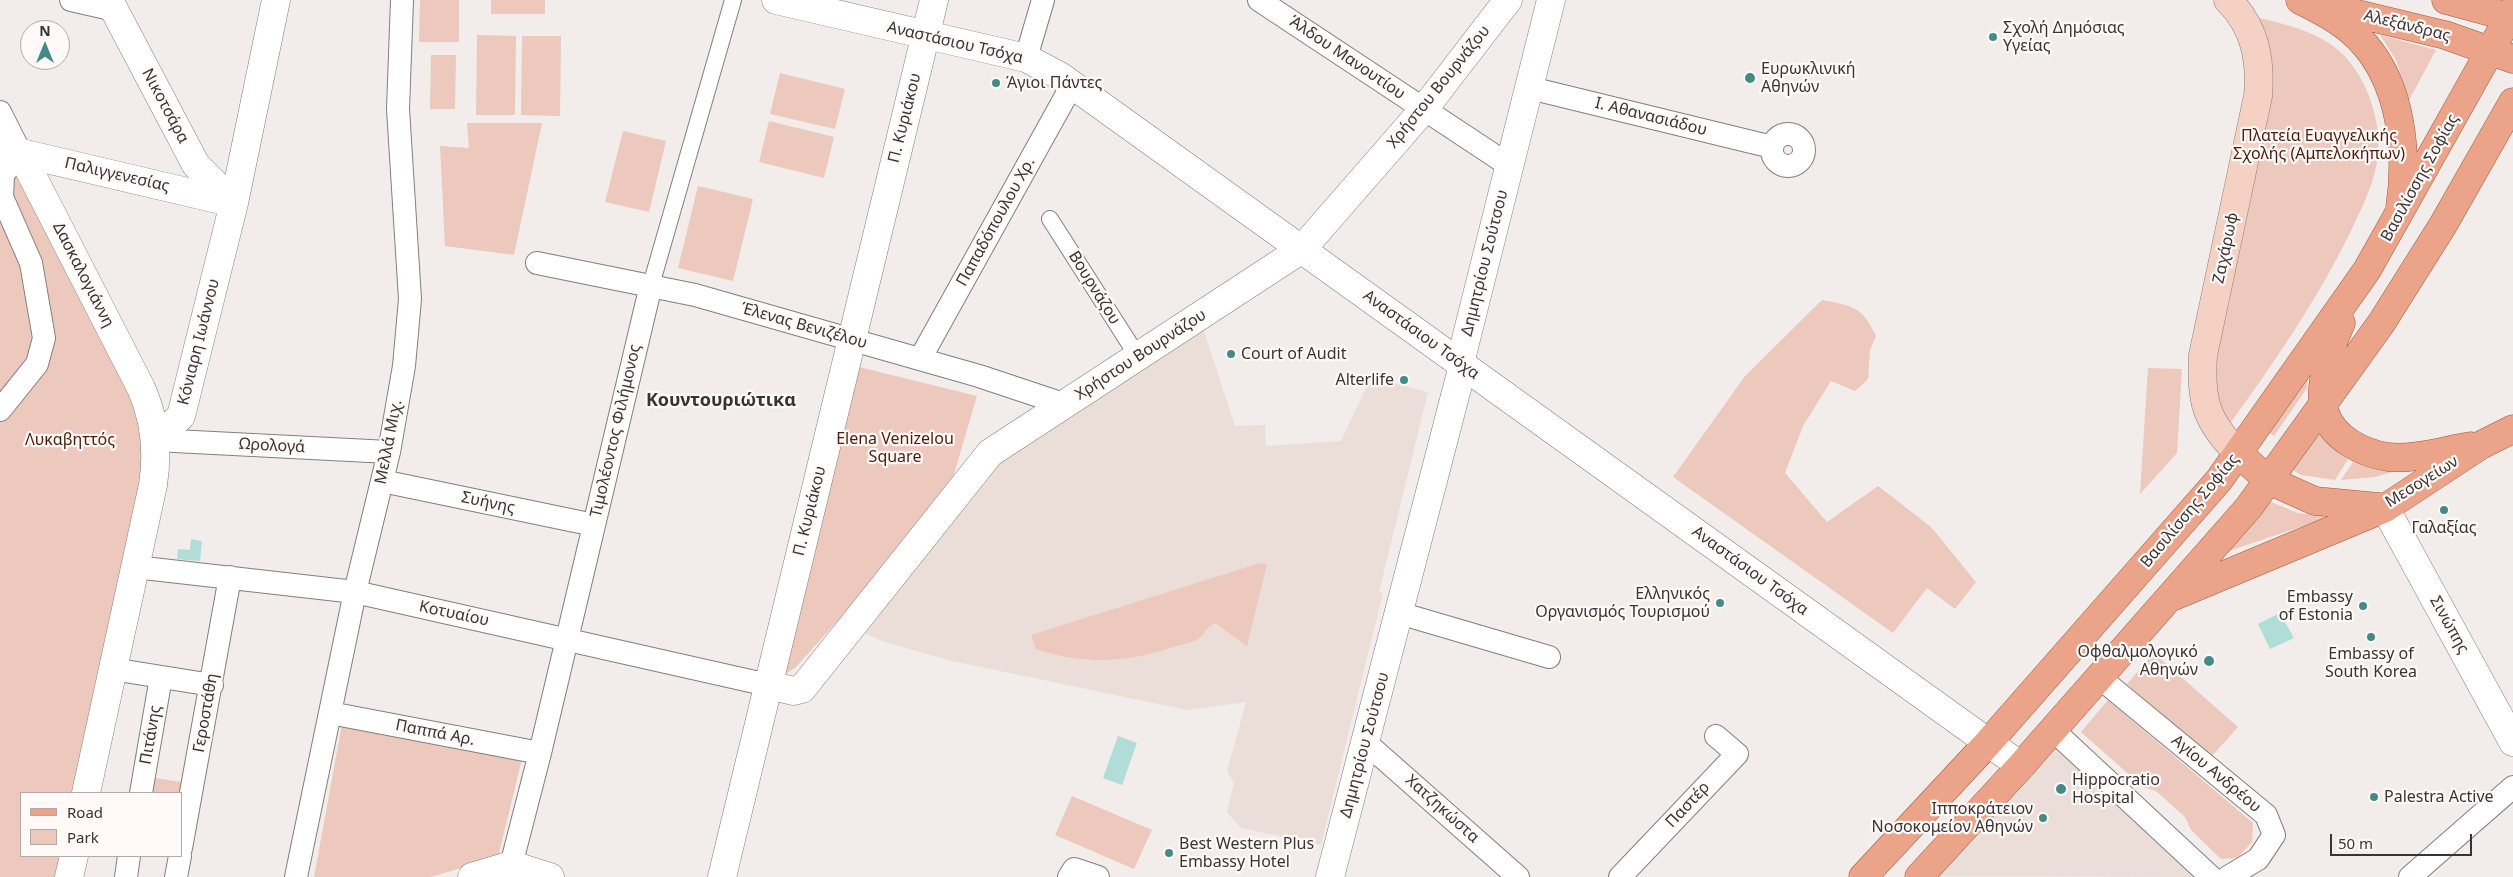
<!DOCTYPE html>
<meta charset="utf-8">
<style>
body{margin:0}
#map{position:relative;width:2513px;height:877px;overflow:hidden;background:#f2ecea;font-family:"Noto Sans",sans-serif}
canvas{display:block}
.legend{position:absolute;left:20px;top:792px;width:162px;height:65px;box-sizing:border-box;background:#fff9f8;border:1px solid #afabaa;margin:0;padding:6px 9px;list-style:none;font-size:15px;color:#373534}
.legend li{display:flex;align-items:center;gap:10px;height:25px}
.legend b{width:25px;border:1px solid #afabaa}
.north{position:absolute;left:20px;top:20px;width:50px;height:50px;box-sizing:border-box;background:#fff9f8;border:1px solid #afabaa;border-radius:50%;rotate:0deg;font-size:14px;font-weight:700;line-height:20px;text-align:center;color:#373534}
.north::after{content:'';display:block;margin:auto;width:18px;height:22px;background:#448b86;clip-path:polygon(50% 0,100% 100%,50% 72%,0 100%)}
.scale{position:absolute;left:2330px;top:834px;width:142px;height:22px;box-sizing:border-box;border:2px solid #373534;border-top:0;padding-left:6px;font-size:15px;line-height:18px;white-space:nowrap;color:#373534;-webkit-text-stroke:4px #fff9f8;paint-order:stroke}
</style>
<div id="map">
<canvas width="2513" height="877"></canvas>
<ul class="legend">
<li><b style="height:6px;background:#eba48a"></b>Road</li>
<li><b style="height:14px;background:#edc8bc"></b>Park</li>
</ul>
<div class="north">N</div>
<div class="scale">50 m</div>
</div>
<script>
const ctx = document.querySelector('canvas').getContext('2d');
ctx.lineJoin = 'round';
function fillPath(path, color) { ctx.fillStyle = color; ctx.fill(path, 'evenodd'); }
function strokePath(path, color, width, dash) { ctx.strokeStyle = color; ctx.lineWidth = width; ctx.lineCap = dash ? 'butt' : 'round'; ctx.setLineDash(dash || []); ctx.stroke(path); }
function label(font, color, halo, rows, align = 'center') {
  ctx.font = font + ' "Noto Sans",sans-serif'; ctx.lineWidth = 4.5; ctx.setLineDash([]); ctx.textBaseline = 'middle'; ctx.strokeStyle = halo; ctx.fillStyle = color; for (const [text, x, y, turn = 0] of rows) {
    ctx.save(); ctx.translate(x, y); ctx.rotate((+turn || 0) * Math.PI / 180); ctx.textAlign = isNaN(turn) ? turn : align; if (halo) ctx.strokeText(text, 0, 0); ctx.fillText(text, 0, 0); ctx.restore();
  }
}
fillPath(new Path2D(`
 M1203,328L1235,426L1265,425L1266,446L1341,441L1371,377L1428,392L1379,592L1383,593L1321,845L1241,828L1227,812L1234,783L1227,771L1246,702L1187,710L952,661L884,642L865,633L1000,459Z
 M2057,748L2196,877L1939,876Z`), '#ebded9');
fillPath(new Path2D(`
 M420,0H459V42H419Z
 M491,0H545V14H491Z
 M2248,15C2277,23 2309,28 2333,46C2366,70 2384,124 2377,162C2373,187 2360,211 2350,233C2315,304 2270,368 2224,432L2211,374L2257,151L2271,54Z
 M477,35L516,36L515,115H476Z
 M2380,35L2436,50L2409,100L2396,60Z
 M522,36H561L560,116L521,115Z
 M431,55H456L455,109H430Z
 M780,73L845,89L835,129L770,114Z
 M769,121L834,137L824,178L759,162Z
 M467,123H542L514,255L445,246L440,146L469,148Z
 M623,131L666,141L649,212L605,202Z
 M0,154L6,155L141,415V476L76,793H21V856H63L59,877H0Z
 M698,186L753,199L733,281L678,268Z
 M1822,300C1852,306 1862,306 1876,336L1870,350L1868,379L1855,391L1831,381L1803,426L1785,473L1827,522L1878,486L1931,527L1976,582L1955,609L1927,588L1893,633L1673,477L1745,376Z
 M855,366L977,396L954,474L932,516L795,668L768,685Z
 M2309,366L2307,388L2274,436L2266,430Z
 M2148,368L2182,369L2177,453L2140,494Z
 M2319,434L2348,459L2335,480L2301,475L2291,469Z
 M2353,462L2396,471L2375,477L2341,480Z
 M2266,500L2298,513L2323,516L2324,519L2214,556Z
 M1260,563L1267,564L1247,646L1215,623C1206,627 1205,634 1198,639C1193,643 1183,644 1176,646C1129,663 1083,665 1036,649L1031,635Z
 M2154,653L2238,727L2211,757L2127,684Z
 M2108,700L2253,823L2252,842L2237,858L2221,859L2191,830L2185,817L2156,791L2143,787L2081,732Z
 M342,724L522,759L498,857L431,877H314Z
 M149,777L187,783L181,793H146Z
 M1072,796L1152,830L1134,869L1055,835Z`), '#edc8bc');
fillPath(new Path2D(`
 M191,539L202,541L200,561L177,559L178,549L190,550Z
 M2280,613L2294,638L2270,649L2258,624Z
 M1118,736L1137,743L1122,785L1103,778Z`), '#b1ddd9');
const pedestrian = new Path2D(`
 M1050,219L1138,357
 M651,285L733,0`);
const minor = new Path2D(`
 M71,0L115,10
 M1259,0L1510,166
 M1026,58L1043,0
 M1530,88L1772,147
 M0,112L20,152L3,175L2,197L31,263L44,338L37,364L0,410
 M1772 150a16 16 0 1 1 32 0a16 16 0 1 1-32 0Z
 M537,263L695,295L979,376L1066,405
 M920,359L1072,85
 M155,440L389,452
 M382,481L594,525
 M135,567L355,592L768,685
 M1399,613L1549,657
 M112,669L212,685
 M2100,678L2266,815L2274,835L2258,859L2228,877
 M330,713L540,753
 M2053,730L2211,877
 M1365,742L1518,877
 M141,793L161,677
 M181,848L230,577
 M126,877L129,856
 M176,877L180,856
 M296,877L355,592L389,452L404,366L410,299L398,109L402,0
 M508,877L540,753L651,285
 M1069,877L1074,869L1098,877
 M1620,877L1737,754L1716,736
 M2410,877L2513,787`);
const tertiary = new Path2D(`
 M109,0L196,165L234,203
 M776,0L1026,58L1060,76L2021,766
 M0,148L234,203
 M20,152L141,388C155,419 158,452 153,485L86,793
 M155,440L181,416L234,203L276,0
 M2385,508L2513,742
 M768,685L794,691L802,689L990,453L1302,249L1424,109L1508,0
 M69,877L74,856
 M472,877L512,865L550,877
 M722,877L934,0
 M1330,877L1462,369L1460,363L1551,0`);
const secondary = new Path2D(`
 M2228,0C2255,27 2261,59 2258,96L2203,355C2200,401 2206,421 2238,453`);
const primary = new Path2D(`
 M2300,0C2324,12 2348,24 2366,46C2402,89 2408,155 2400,208
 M2446,0L2498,14L2513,20
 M2324,6L2445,35L2513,59
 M2341,323C2331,344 2317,390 2325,413C2333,438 2362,453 2388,457C2414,460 2445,450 2471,446
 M2238,453L2268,480L2315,501L2379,507
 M2174,596L2385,508L2481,445L2513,429
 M1863,877L1988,743L2219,480L2367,270L2513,10
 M1919,877L2021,766L2249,507L2382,322L2443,225L2513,102`);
strokePath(pedestrian, '#847e7d', 18);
strokePath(minor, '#847e7d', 24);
strokePath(tertiary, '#847e7d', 29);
strokePath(secondary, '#847e7d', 29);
strokePath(primary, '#a35639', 29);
strokePath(pedestrian, '#fff', 16);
strokePath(minor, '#fff', 22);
strokePath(tertiary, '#fff', 28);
strokePath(secondary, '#f5d1c4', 28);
strokePath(primary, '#eba48a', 28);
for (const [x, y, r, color] of [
 [1993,37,5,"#448b86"],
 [1750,78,6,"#448b86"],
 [996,83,5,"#448b86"],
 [1231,354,5,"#448b86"],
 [1404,380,5,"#448b86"],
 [2444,510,5,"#448b86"],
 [1720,603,5,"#448b86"],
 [2363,606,5,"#448b86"],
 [2371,637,5,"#448b86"],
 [2209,661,6,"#448b86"],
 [2061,789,6,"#448b86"],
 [2374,797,5,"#448b86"],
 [2043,818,5,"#448b86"],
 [1169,853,5,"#448b86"]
]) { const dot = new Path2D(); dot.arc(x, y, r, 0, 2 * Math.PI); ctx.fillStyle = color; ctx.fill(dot); strokePath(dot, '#fff9f8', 2); }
label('16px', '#373534', '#fff9f8', [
 ["Αλεξάνδρας",2407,26,14],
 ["Αναστάσιου Τσόχα",955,43,13],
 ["Άλδου Μανουτίου",1347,58,34],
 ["Χρήστου Βουρνάζου",1439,87,-51],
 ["Νικοτσάρα",165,106,62],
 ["Ι. Αθανασιάδου",1651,117,14],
 ["Π. Κυριάκου",905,118,-76],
 ["Παλιγγενεσίας",117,175,13],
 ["Βασιλίσσης Σοφίας",2420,178,-61],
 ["Παπαδόπουλου Χρ.",996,222,-61],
 ["Ζαχάρωφ",2226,248,-78],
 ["Δημητρίου Σούτσου",1485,263,-76],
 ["Δασκαλογιάννη",83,275,63],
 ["Βουρνάζου",1094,288,58],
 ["Έλενας Βενιζέλου",804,326,16],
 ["Αναστάσιου Τσόχα",1421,335,36],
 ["Κόνιαρη Ιωάννου",199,342,-76],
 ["Χρήστου Βουρνάζου",1141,355,-33],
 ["Τιμoλέοντος Φιλήμονος",616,431,-77],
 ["Μελλά Μιχ.",389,442,-79],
 ["Ωρολογά",272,446,3],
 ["Μεσογείων",2422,482,-32],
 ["Συήνης",488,503,12],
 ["Π. Κυριάκου",810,511,-76],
 ["Βασιλίσσης Σοφίας",2190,511,-50],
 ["Αναστάσιου Τσόχα",1750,571,36],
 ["Κοτυαίου",454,614,12],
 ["Σινώπης",2449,625,61],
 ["Γεροστάθη",206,713,-80],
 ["Παππά Αρ.",435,733,11],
 ["Πιτάνης",151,735,-80],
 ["Δημητρίου Σούτσου",1365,745,-75],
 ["Αγίου Ανδρέου",2216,774,40],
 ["Παστέρ",1688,805,-47],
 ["Χατζηκώστα",1442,809,42]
]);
label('16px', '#373534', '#fff9f8', [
 ["Σχολή Δημόσιας",2003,28],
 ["Υγείας",2003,46],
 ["Ευρωκλινική",1761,69],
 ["Αθηνών",1761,87],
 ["Άγιοι Πάντες",1006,83],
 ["Court of Audit",1241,354],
 ["Alterlife",1394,380,"right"],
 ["Γαλαξίας",2444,528,"center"],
 ["Ελληνικός",1710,594,"right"],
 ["Οργανισμός Τουρισμού",1710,612,"right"],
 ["Embassy",2353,597,"right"],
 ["of Estonia",2353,615,"right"],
 ["Οφθαλμολογικό",2198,652,"right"],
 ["Αθηνών",2198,670,"right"],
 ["Embassy of",2371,654,"center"],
 ["South Korea",2371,672,"center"],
 ["Hippocratio",2072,780],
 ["Hospital",2072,798],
 ["Palestra Active",2384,797],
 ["Ιπποκράτειον",2033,809,"right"],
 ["Νοσοκομείον Αθηνών",2033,827,"right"],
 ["Best Western Plus",1179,844],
 ["Embassy Hotel",1179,862]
], 'left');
label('16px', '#4b1c0b', '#fff9f8', [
 ["Πλατεία Ευαγγελικής",2319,136],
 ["Σχολής (Αμπελοκήπων)",2319,154],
 ["Elena Venizelou",895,439],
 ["Square",895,457],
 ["Λυκαβηττός",70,440]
]);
label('bold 18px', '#373534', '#fff9f8', [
 ["Κουντουριώτικα",721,401]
]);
</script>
